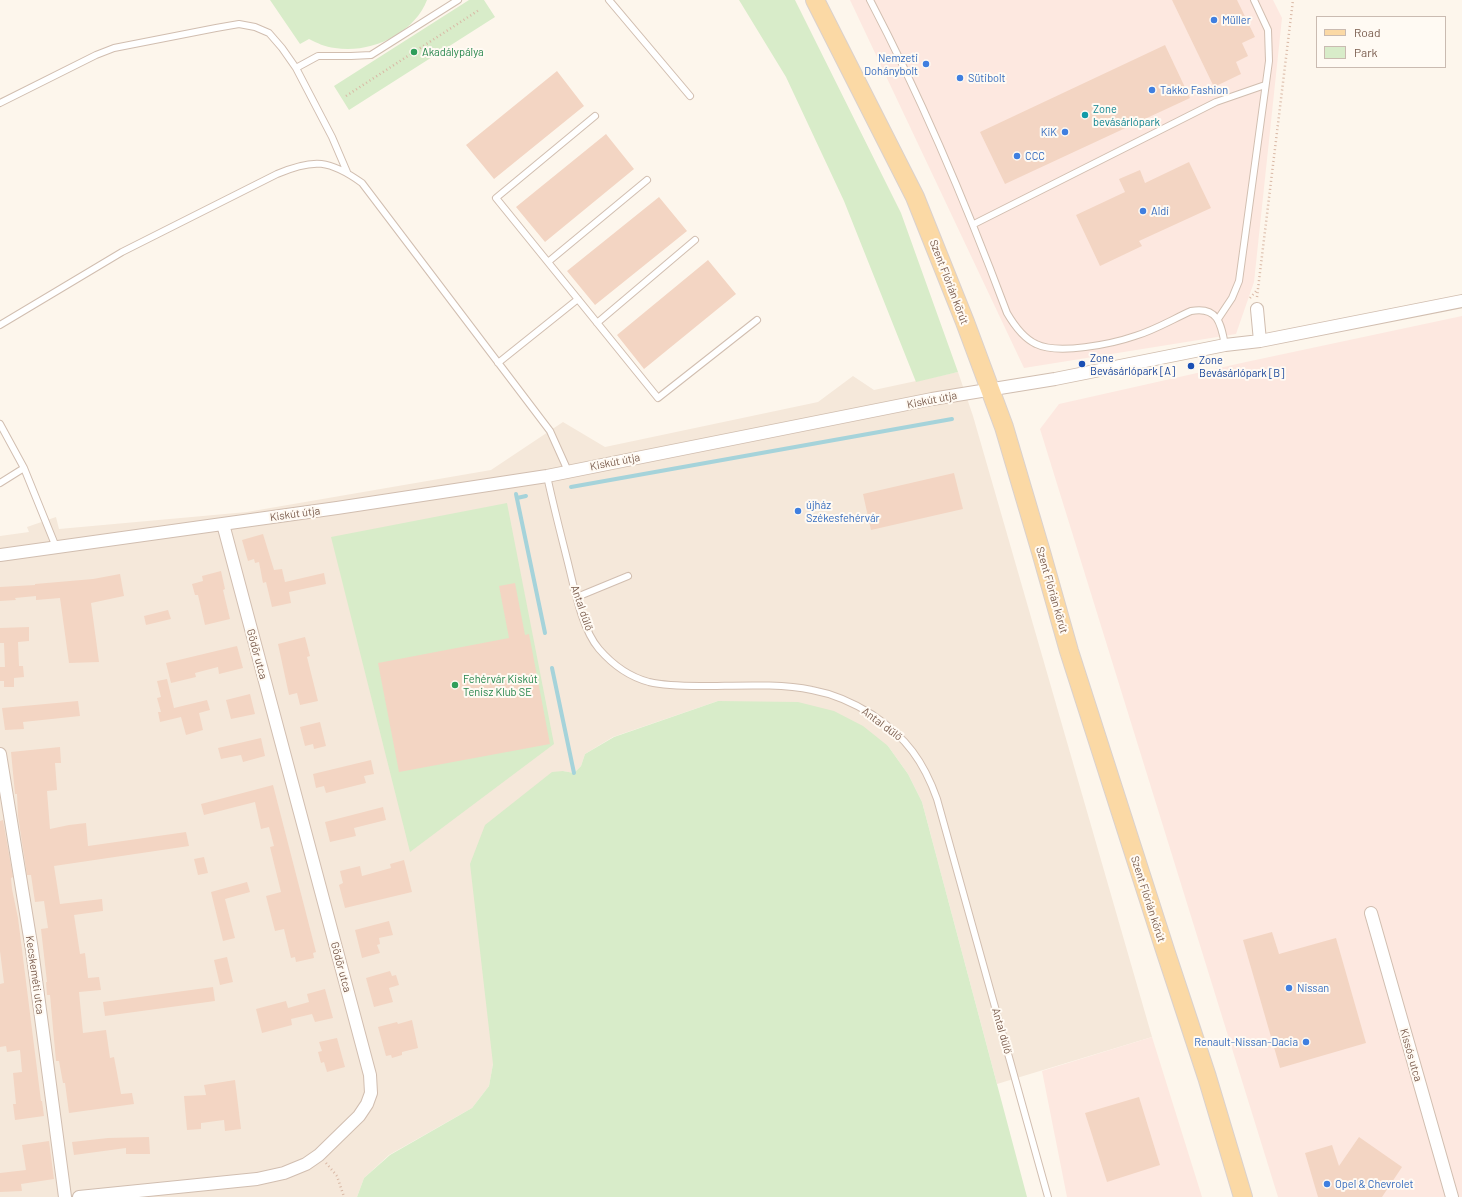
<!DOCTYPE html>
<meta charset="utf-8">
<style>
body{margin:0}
#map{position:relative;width:1462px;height:1197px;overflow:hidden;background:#fdf6ec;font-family:Barlow,sans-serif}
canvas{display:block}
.legend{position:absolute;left:1316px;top:16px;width:130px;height:52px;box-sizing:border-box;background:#fffaf3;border:1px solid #cabbb1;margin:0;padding:5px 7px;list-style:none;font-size:12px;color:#7a5c4d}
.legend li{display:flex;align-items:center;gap:8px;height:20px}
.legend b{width:20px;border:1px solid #cabbb1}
</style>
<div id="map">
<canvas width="1462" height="1197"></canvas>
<ul class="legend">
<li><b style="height:5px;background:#fbd9a5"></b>Road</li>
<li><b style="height:11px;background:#d8ecc9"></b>Park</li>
</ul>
</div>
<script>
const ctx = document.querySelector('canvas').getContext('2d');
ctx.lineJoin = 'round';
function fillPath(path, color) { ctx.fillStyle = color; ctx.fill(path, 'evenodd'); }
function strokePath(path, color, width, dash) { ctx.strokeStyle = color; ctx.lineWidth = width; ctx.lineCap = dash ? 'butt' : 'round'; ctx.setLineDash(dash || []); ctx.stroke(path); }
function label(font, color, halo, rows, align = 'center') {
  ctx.font = font + ' Barlow,sans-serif'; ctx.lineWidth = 4; ctx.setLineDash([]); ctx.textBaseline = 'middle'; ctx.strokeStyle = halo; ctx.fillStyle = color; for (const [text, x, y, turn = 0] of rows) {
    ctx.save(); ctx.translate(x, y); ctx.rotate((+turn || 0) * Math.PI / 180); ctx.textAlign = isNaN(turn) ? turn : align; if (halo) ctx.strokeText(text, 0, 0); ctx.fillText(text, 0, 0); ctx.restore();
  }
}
fillPath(new Path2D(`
 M958,372L973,416L1152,1037L997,1084L922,802L908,774L888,746L718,701L613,737L585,754L581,766L574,773L563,771L493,1064L489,1086L472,1108L389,1155L364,1178L357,1197H0V536L29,532L27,527L56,517L59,529L247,512L491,470L563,422L605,447L818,402L853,376L874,390Z`), '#f5e8da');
fillPath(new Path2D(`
 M850,0H1273L1282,18L1254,282L1236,334L1024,368Z
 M1462,316V1197H1278L1040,429L1059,404L1246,362Z
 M1152,1037L1202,1197H1067L1042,1071Z`), '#fde8e0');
fillPath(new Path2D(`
 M270,0H427C414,34 370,54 335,48C325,47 317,43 309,39L300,44Z
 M469,0H484L495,17L349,110L334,86Z
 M739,0H795L901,213L958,372L916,382L844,201L786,77Z
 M507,503L554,744L410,852L331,537Z
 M718,701L798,702L834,711L863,726L888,746L908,774L922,802L1027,1197H357L364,1178L390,1155L472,1108L489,1086L493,1064L470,864L485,825L552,772L563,771L574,773L581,766L585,754L614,737Z`), '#d8ecc9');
strokePath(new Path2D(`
 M571,487L952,419
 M516,494L545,633
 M517,498L526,496
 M552,668L574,773`), '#a5d3da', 4);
fillPath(new Path2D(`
 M1172,0H1237L1255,37L1242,43L1248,56L1236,62L1241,74L1214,87Z
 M1165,45L1190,98L1005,184L980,132Z
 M557,71L584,106L494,179L466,145Z
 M606,134L634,169L545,242L516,207Z
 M1189,162L1211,208L1139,241L1142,246L1100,266L1076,215L1125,192L1119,179L1140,170L1145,183Z
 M659,197L687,231L595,305L567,271Z
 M708,260L736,294L644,369L617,335Z
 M954,473L963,509L871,530L863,494Z
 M263,534L274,570L282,569L285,582L324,573L326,584L289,592L291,603L272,607L266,582L263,583L259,562L255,563L254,559L248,561L242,540Z
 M221,571L225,589L223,590L230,619L205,625L198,595H195L192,584L203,581L202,576Z
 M120,574L124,596L91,603L99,662L69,663L60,598L36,600V596L15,598L16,600L0,601V587L35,585V584L93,579Z
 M515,583L525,635L529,634L550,744L399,772L378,663L509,638L499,586Z
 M168,610L171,619L146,625L144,616Z
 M29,627V641L18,642L19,666H23L24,677L14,678V687H4V681H0V667H5L4,643H0V628Z
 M305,637L310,656L307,657L318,701L300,705L297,693L289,695L278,644Z
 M237,646L243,668L219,674L218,667L195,673L196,677L171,683L166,663Z
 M167,679L174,708L207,700L210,710L199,713L203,730L186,735L181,717L160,722L158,712H161L157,698L161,697L157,681Z
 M250,694L255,714L231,719L226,700Z
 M78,701L80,716L23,722L24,729L5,730L2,708Z
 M320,722L326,746L314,749L313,744L305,746L300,727Z
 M261,738L265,756L243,762L241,755L221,759L218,748Z
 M60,747L61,763H55L57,790L47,791L50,829L69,825L86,823L88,846L186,832L189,846L54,866L60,904L102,899L103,911L74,915L80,954L85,953L88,978L99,977L101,990L79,992L83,1033L106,1030L110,1058L114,1057L121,1094L132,1093L134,1104L69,1113L65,1083H63L59,1061H56L50,995H47L46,982H47L41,929L48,928L44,901L35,902L31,875H27L18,816L17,794H15L11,752Z
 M371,760L374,774L364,776L366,783L326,793L324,786L316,788L313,774Z
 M273,785L316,952L313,953L314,958L296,962L295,957L291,958L284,929L275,931L266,896L281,892L270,847L274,846L269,827L261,829L255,802L204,815L201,804Z
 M383,807L386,820L354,828L356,836L330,842L325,822Z
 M3,820L13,877L11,878L12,889L18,918L41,1101H42L44,1116L15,1120L13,1104H16L13,1073L22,1072L20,1050L7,1052L6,1046L0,1047V984L4,983L0,951V821Z
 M204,857L208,873L198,875L194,859Z
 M404,860L412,892L345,908L339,885L343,883L340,871L360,866L362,876L391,868L390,864Z
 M247,882L250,892L225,899L235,938L223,941L211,892Z
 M389,921L393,935L379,938L380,944L377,945L380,953L362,958L355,930Z
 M1272,932L1279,954L1336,938L1366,1043L1280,1068L1243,940Z
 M227,957L233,982L220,985L214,960Z
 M390,971L392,976L396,975L399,985L389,988L393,1002L374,1007L366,978Z
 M213,987L215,1001L105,1016L103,1002Z
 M325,989L333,1018L315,1022L312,1014L291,1019L292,1025L262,1033L256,1009L286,1001L288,1008L309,1002L307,994Z
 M412,1020L418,1048L402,1052V1055L392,1058L391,1055L386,1056L378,1027L397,1022L398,1024Z
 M337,1038L345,1067L327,1072L324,1062L321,1063L318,1052L322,1051L319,1042Z
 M235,1080L241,1129L225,1131L224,1120L201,1123V1129L187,1130L184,1096L206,1095L204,1085Z
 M1139,1097L1160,1165L1107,1182L1085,1113Z
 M149,1137L150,1154H126V1148L74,1155L72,1142L108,1138Z
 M1359,1137L1402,1167L1382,1197H1318L1305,1153L1332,1145L1339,1166Z
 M49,1141L54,1179L21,1184L22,1191L0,1192V1173L26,1170L22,1145Z`), '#f3d5c3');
const service = new Path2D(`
 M609,0L690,96
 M870,0C923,101 967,206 1007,313C1014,325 1023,338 1036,344C1058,355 1112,344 1135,336C1155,330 1173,319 1191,311C1218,306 1221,324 1225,345
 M296,68L318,56H351L371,55L458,0
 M0,103L96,55L114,48L216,28L239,24L255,27L269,33L282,48L296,68L332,137L347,172
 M595,116L496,198L658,398L757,320
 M974,224L1216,102L1265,85
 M548,262L647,180
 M1218,319L1232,298L1239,281L1269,61L1268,30L1254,0
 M597,323L695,240
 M0,325L122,252L277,174C314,158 330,160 362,183L550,431L568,471
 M498,363L578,299
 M0,424L24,468L56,547
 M547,476C553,504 560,531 567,559C574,586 581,628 599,649C612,664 630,677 649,682C666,686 683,686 700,686C735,686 778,683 812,690C834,694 854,703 873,715C906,737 924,762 937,799L1048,1197
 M0,483L24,468
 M577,597L628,576`);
const minor = new Path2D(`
 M1257,309L1260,341
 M0,555L337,508L547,476L932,399L1055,379L1225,345L1260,341L1462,301
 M0,754L32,950L65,1197
 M1371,913L1452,1197
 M79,1197L257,1179L284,1173L306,1164L319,1155L359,1116L367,1104L371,1093L370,1075L223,524`);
const primary = new Path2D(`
 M815,0L915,197L965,322L1004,427L1041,552L1069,651L1166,953L1207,1077L1243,1197`);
strokePath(service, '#d1beb0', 8);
strokePath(minor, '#d1beb0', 14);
strokePath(primary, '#dad1cd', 20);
strokePath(new Path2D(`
 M346,96L479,10
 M1257,297L1293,0
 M1250,298L1257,290
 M326,1163L337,1176L344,1197`), '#d9b8a5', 2.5, [1, 3]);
strokePath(service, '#fff', 6);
strokePath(minor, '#fff', 12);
strokePath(primary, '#fbd9a5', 18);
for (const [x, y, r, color] of [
 [1214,20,4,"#3f7fe0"],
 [414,52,4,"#2e9e5b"],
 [926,64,4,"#3f7fe0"],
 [960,78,4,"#3f7fe0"],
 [1152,90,4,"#3f7fe0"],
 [1085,115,4,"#0f9aa8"],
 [1065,132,4,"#3f7fe0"],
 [1017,156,4,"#3f7fe0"],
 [1143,211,4,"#3f7fe0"],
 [1082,364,4,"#1a4fb4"],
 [1191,366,4,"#1a4fb4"],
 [798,511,4,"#3f7fe0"],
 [455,685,4,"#2e9e5b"],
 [1289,988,4,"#3f7fe0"],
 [1306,1042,4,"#3f7fe0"],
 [1327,1184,4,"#3f7fe0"]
]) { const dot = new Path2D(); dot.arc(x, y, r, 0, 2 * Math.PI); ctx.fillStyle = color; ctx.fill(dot); strokePath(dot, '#fffaf3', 1.5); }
label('11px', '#366cbe', '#fffaf3', [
 ["Müller",1222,20],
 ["Nemzeti",918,58,"right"],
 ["Dohánybolt",918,71,"right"],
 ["Sütibolt",968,78],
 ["Takko Fashion",1160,90],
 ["KiK",1057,132,"right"],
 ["CCC",1025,156],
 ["Aldi",1151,211],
 ["újház",806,505],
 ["Székesfehérvár",806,518],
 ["Nissan",1297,988],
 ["Renault-Nissan-Dacia",1298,1042,"right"],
 ["Opel & Chevrolet",1335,1184]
], 'left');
label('11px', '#27864d', '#fffaf3', [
 ["Akadálypálya",422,52],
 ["Fehérvár Kiskút",463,679],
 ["Tenisz Klub SE",463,692]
], 'left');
label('11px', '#0d838f', '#fffaf3', [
 ["Zone",1093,109],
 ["bevásárlópark",1093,122]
], 'left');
label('11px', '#7a5c4d', '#fffaf3', [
 ["Szent Flórián körút",949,282,69],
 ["Kiskút útja",932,400,-11],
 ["Kiskút útja",615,462,-11],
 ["Kiskút útja",295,514,-8],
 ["Szent Flórián körút",1052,590,74],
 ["Antal dűlő",582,608,71],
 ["Gödör utca",257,654,75],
 ["Antal dűlő",882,724,37],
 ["Szent Flórián körút",1148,899,72],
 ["Gödör utca",341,967,75],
 ["Kecskeméti utca",35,975,82],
 ["Antal dűlő",1002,1031,74],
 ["Kissós utca",1411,1055,74]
]);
label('11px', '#164399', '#fffaf3', [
 ["Zone",1090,358],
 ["Bevásárlópark [A]",1090,371],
 ["Zone",1199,360],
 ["Bevásárlópark [B]",1199,373]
], 'left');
</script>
